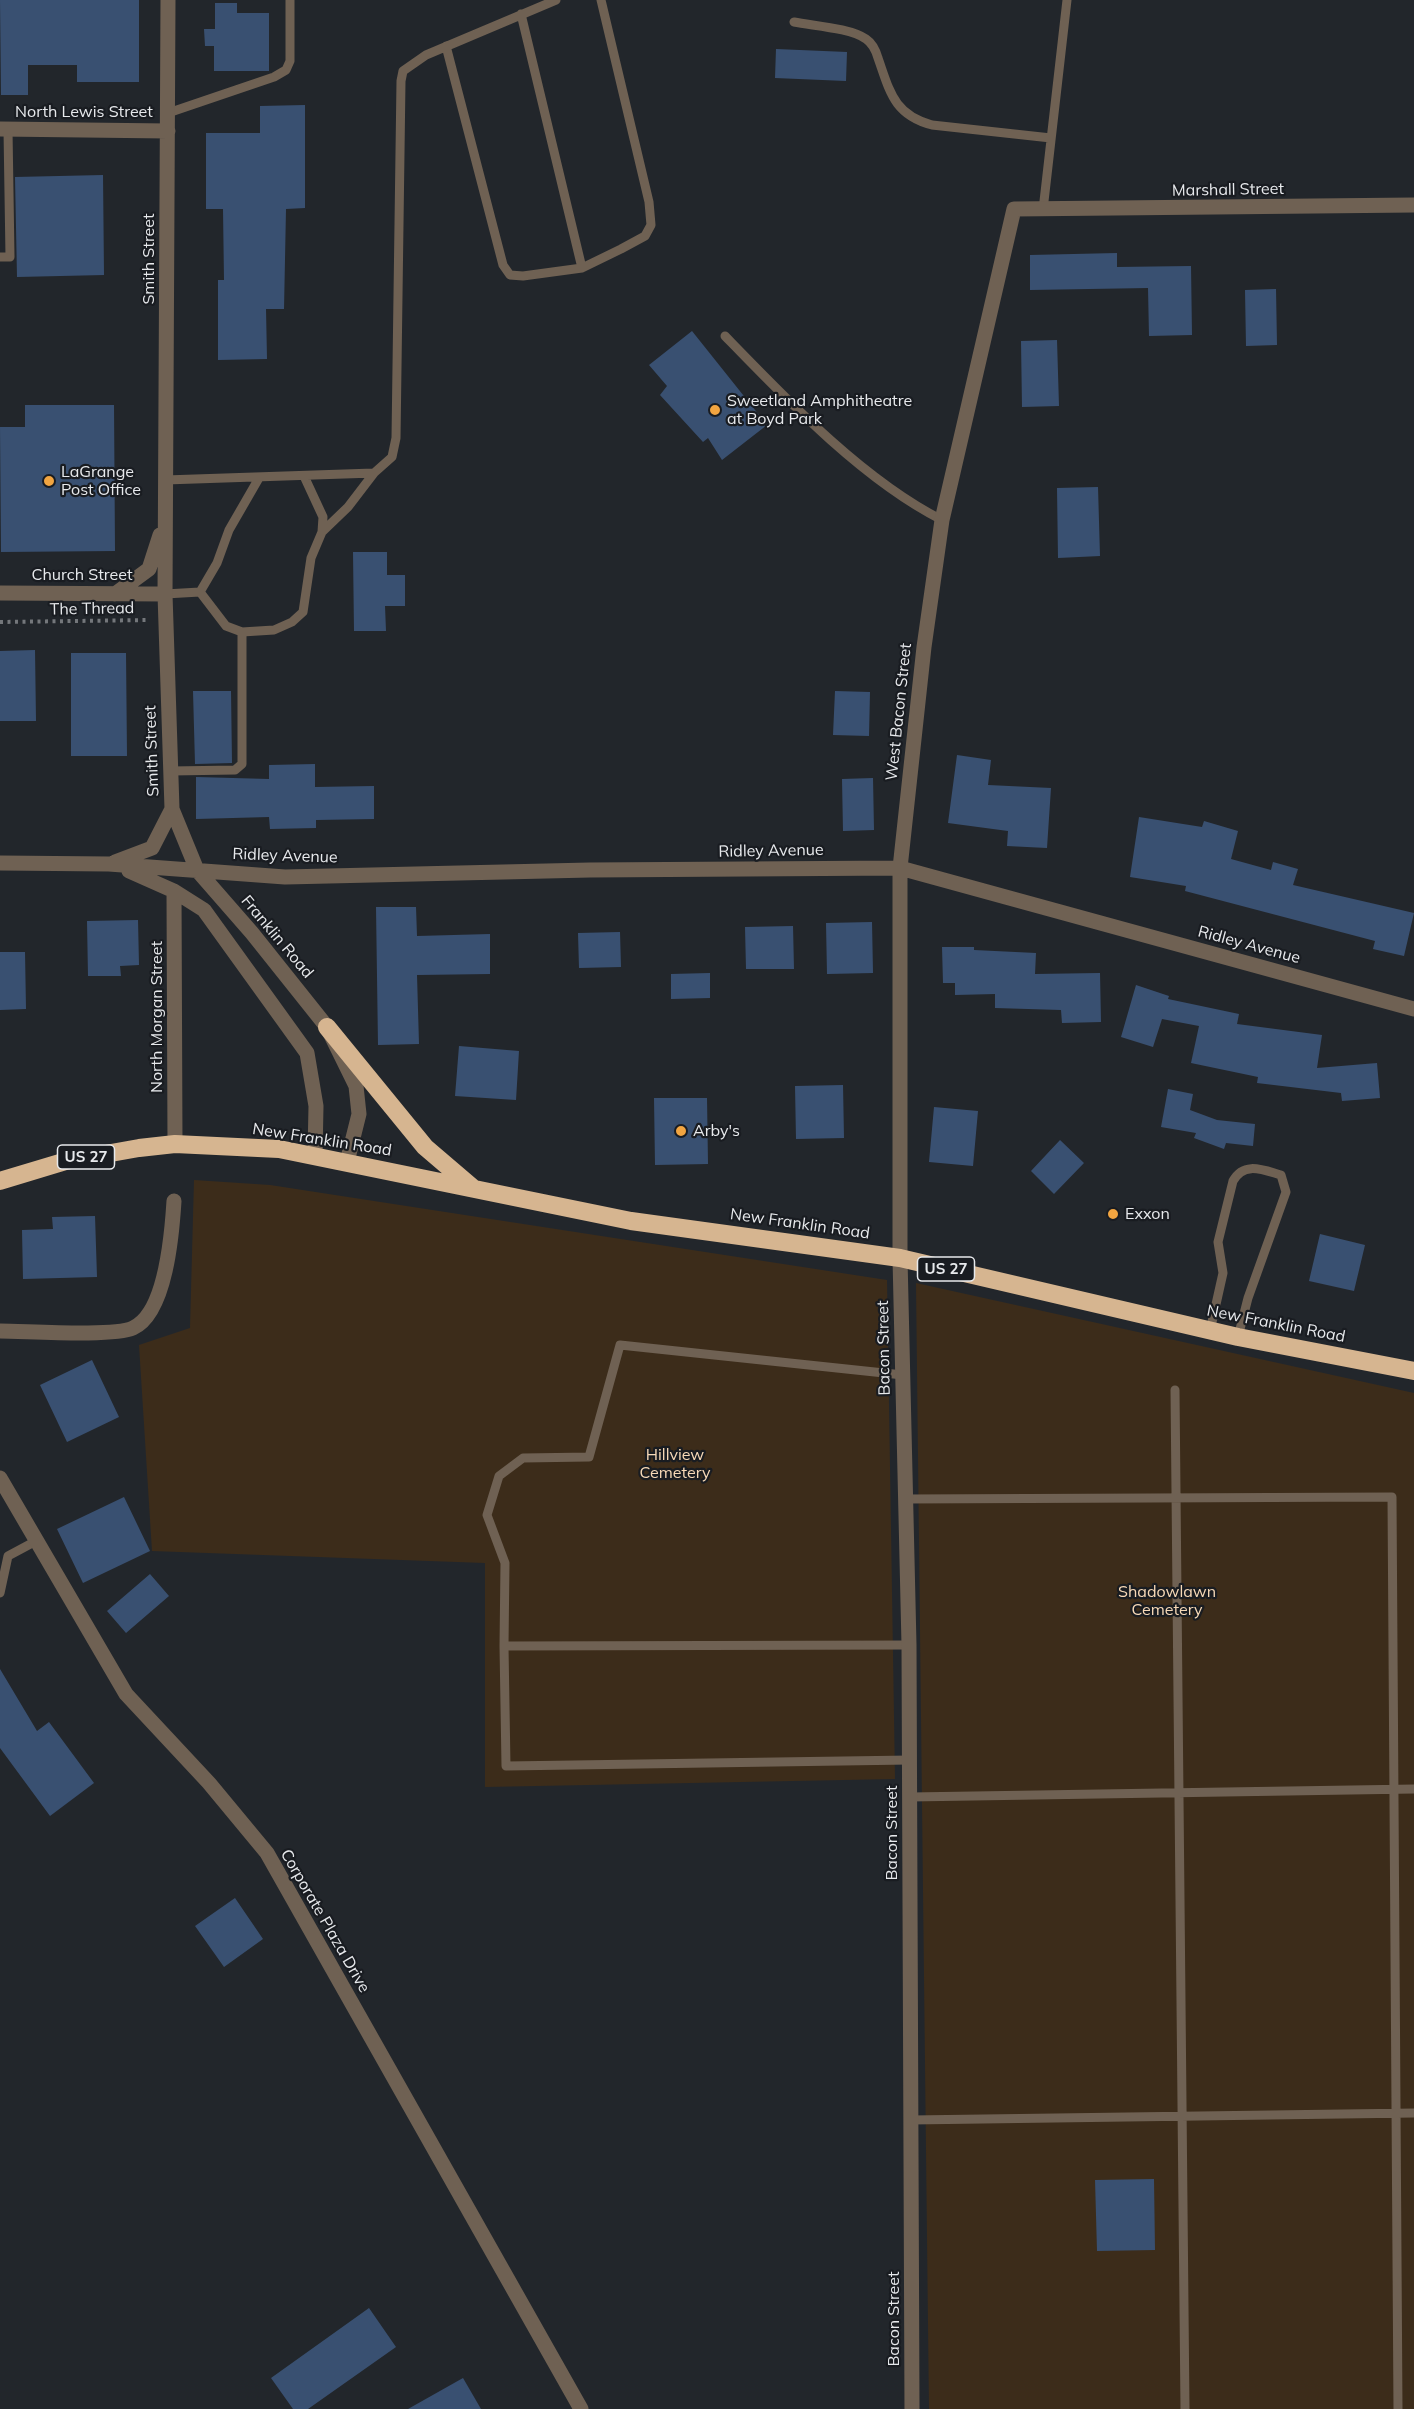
<!DOCTYPE html>
<style>
body{margin:0}
canvas{display:block;background:#22262b}
</style>
<canvas width="1414" height="2409"></canvas>
<script>
const ctx = document.querySelector('canvas').getContext('2d');
ctx.lineJoin = 'round';
function fillPath(path, color) { ctx.fillStyle = color; ctx.fill(path, 'evenodd'); }
function strokePath(path, color, width, dash) { ctx.strokeStyle = color; ctx.lineWidth = width; ctx.lineCap = dash ? 'butt' : 'round'; ctx.setLineDash(dash || []); ctx.stroke(path); }
function label(font, color, halo, rows, align = 'center') {
  ctx.font = font + ' Mulish,sans-serif'; ctx.lineWidth = 4.5; ctx.setLineDash([]); ctx.textBaseline = 'middle'; ctx.strokeStyle = halo; ctx.fillStyle = color; for (const [text, x, y, turn = 0] of rows) {
    ctx.save(); ctx.translate(x, y); ctx.rotate((+turn || 0) * Math.PI / 180); ctx.textAlign = isNaN(turn) ? turn : align; if (halo) ctx.strokeText(text, 0, 0); ctx.fillText(text, 0, 0); ctx.restore();
  }
}
fillPath(new Path2D(`
 M194,1180L270,1185L887,1280L895,1779L485,1787V1563L152,1551L139,1345L190,1328Z
 M916,1283L1414,1393V2409H929Z`), '#3c2c1a');
fillPath(new Path2D(`
 M0,0H139V82H77V65H28V95H1Z
 M215,3H237V13H269V71H214V46H205L204,29H215Z
 M776,49L847,52L846,81L775,78Z
 M305,105V208L286,209L284,309H266L267,359L218,360V280H224L223,209H206V133H260V106Z
 M103,175L104,275L17,277L15,177Z
 M1117,253V267L1191,266L1192,335L1149,336L1148,288L1030,290V255Z
 M1276,289L1277,345L1246,346L1245,290Z
 M692,331L767,425L722,460L708,438L703,442L660,395L667,386L649,365Z
 M1057,340L1059,406L1022,407L1021,341Z
 M25,405H114L115,551L1,552L0,427H25Z
 M1098,487L1100,556L1058,558L1057,488Z
 M353,552H387V575H405V606H385L386,631H354Z
 M35,650L36,721H0V651Z
 M71,653H126L127,756H71Z
 M193,691H231L232,763L195,764Z
 M835,691L870,692L869,736L833,735Z
 M957,755L991,760L988,785L1051,788L1047,848L1007,846L1008,831L948,823Z
 M315,764V787L374,786V819L316,820V828L270,829L269,817L196,819V777L269,779V765Z
 M873,778L874,830L843,831L842,779Z
 M1139,817L1202,827L1204,821L1238,831L1231,859L1271,870L1273,862L1298,869L1293,885L1414,913L1404,956L1373,949L1375,941L1185,891L1186,886L1130,877Z
 M376,907H416L417,936L490,934V974L417,975L419,1044L378,1045Z
 M138,920L139,965L120,966L121,976H88L87,921Z
 M872,922L873,973L827,974L826,923Z
 M793,926L794,969H746L745,927Z
 M620,932L621,967L579,968L578,933Z
 M942,947H974V950L1036,953L1035,974L1100,973L1101,1022L1062,1023L1061,1010L995,1008V994L955,995V983H943Z
 M0,952H25L26,1009L0,1010Z
 M710,973V998L671,999V974Z
 M1136,985L1169,996L1168,999L1239,1014L1237,1024L1322,1035L1317,1068L1377,1063L1380,1098L1342,1101L1341,1093L1257,1083L1258,1077L1191,1063L1199,1026L1162,1019L1153,1047L1121,1037Z
 M459,1046L519,1051L516,1100L455,1096Z
 M843,1085L844,1138L796,1139L795,1086Z
 M1168,1089L1193,1094L1190,1110L1217,1120L1255,1124L1253,1146L1226,1143L1224,1149L1194,1138L1196,1133L1161,1127Z
 M654,1098H707L708,1164L655,1165Z
 M934,1107L978,1111L973,1166L929,1162Z
 M1060,1140L1084,1163L1054,1194L1031,1171Z
 M95,1216L97,1277L23,1279L22,1230L53,1229L52,1217Z
 M1320,1234L1365,1245L1354,1291L1309,1281Z
 M92,1360L119,1417L67,1442L40,1385Z
 M124,1497L150,1551L83,1583L57,1529Z
 M150,1574L169,1596L126,1633L107,1611Z
 M0,1669L37,1731L49,1722L94,1783L50,1816L0,1748Z
 M235,1898L263,1939L224,1967L195,1926Z
 M1154,2179L1155,2250L1097,2251L1095,2180Z
 M369,2308L396,2347L308,2409H293L271,2378Z
 M463,2378L481,2409H408Z`), '#395071');
strokePath(new Path2D(`
 M0,622L149,620`), '#74777b', 4, [3, 4.5]);
strokePath(new Path2D(`
 M521,14L582,268
 M794,22C814,26 850,28 866,39C872,43 876,51 878,58C890,92 894,115 932,125L1051,138
 M446,46L503,265L510,275L523,276L582,268L621,249L645,236L651,225L649,202L601,0
 M168,113L274,77L286,70L290,61V0
 M1043,210L1067,0
 M0,257H10L8,130
 M725,336C787,400 863,480 942,520
 M165,480L374,473L392,457L396,438L401,81L403,71L426,55L556,0
 M322,532L348,507L374,473
 M200,592L217,563L229,530L259,478
 M165,594L200,592L226,626L242,632L274,630L292,622L303,612L311,558L322,532L323,517L304,476
 M171,771L235,770L242,764V632
 M1210,1331L1223,1273L1218,1242L1233,1181C1244,1161 1263,1170 1281,1175L1286,1192L1248,1298L1238,1337
 M903,1375L620,1345L589,1457L523,1458L499,1476L487,1515L505,1563L504,1646L909,1645
 M1175,1390L1185,2409
 M906,1499L1392,1497L1398,2409
 M0,1593L8,1556L36,1541
 M504,1646L506,1766L910,1760
 M910,1797L1414,1789
 M911,2120L1414,2113`), '#6f6153', 9);
strokePath(new Path2D(`
 M168,0L165,594L172,809L197,870L252,933L327,1027L356,1086L359,1114L347,1162
 M0,129L168,131
 M0,593L165,594
 M115,594L149,569L160,535
 M115,862L152,848L172,809
 M0,863L109,864L285,877L590,870L900,868L1414,1009
 M129,871L174,891L204,910L307,1053L316,1106L315,1155
 M174,891L175,1144
 M0,1331C27,1331 113,1337 133,1328C166,1313 172,1233 174,1201
 M0,1478L126,1694L209,1783L267,1853L581,2409
 M912,2409L909,1645L900,1258V868L924,647L942,520L1014,209L1414,205`), '#6f6153', 15);
strokePath(new Path2D(`
 M327,1027L425,1147L473,1188
 M0,1181L66,1161L139,1148L175,1144L279,1149L631,1221L900,1258L1238,1337L1414,1371`), '#d6b590', 18);
for (const [x, y, r, color] of [
 [715,410,6,"#f2a541"],
 [49,481,6,"#f2a541"],
 [681,1131,6,"#f2a541"],
 [1113,1214,6,"#f2a541"]
]) { const dot = new Path2D(); dot.arc(x, y, r, 0, 2 * Math.PI); ctx.fillStyle = color; ctx.fill(dot); strokePath(dot, '#191c21', 2); }
for (const [x, y, w] of [
 [86,1157,57],
 [946,1269,57]
]) { const box = new Path2D(); box.roundRect(x - w / 2, y - 12, w, 24, 4.5); ctx.fillStyle = '#191c21'; ctx.fill(box); strokePath(box, '#e7e9ec', 1.5); }
label('bold 15px', '#e7e9ec', null, [
 ["US 27",86,1157],
 ["US 27",946,1269]
]);
label('16px', '#e7e9ec', '#191c21', [
 ["North Lewis Street",84,112],
 ["Marshall Street",1228,190,-1],
 ["Smith Street",149,259,-90],
 ["Church Street",82,575],
 ["The Thread",92,609,-1],
 ["West Bacon Street",899,712,-84],
 ["Smith Street",152,751,-92],
 ["Ridley Avenue",771,851,-1],
 ["Ridley Avenue",285,856,2],
 ["Franklin Road",277,937,50],
 ["Ridley Avenue",1249,945,15],
 ["North Morgan Street",157,1017,-90],
 ["New Franklin Road",322,1140,9],
 ["New Franklin Road",800,1224,8],
 ["New Franklin Road",1276,1324,11],
 ["Bacon Street",884,1348,-91],
 ["Bacon Street",892,1833,-90],
 ["Corporate Plaza Drive",325,1921,60],
 ["Bacon Street",894,2319,-90]
]);
label('16px', '#e7e9ec', '#191c21', [
 ["Sweetland Amphitheatre",727,401],
 ["at Boyd Park",727,419],
 ["LaGrange",61,472],
 ["Post Office",61,490],
 ["Arby's",693,1131],
 ["Exxon",1125,1214]
], 'left');
label('16px', '#f7d9b7', '#191c21', [
 ["Hillview",675,1455],
 ["Cemetery",675,1473],
 ["Shadowlawn",1167,1592],
 ["Cemetery",1167,1610]
]);
</script>
